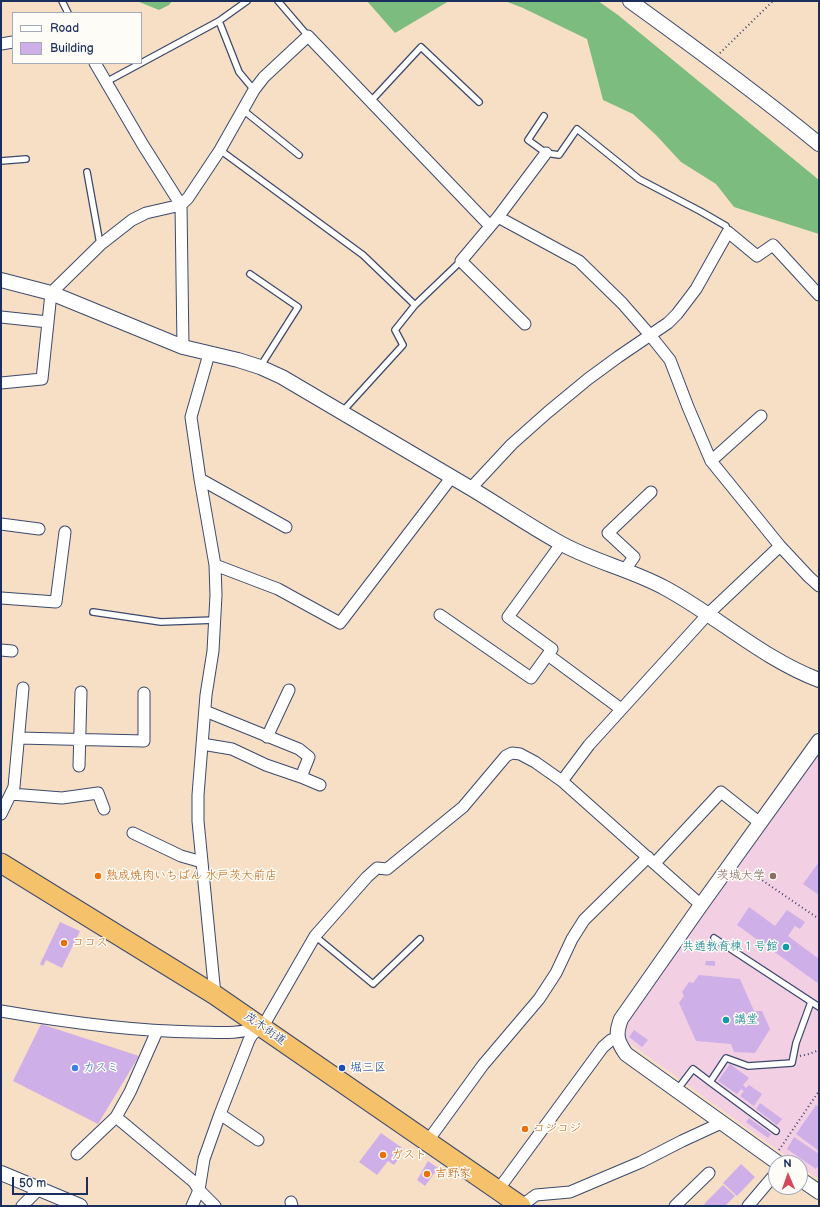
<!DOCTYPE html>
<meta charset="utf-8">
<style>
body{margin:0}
#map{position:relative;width:820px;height:1207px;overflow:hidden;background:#f6dfc5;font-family:"Balsamiq Sans",sans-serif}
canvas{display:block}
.frame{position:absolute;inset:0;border:2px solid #1b2f5e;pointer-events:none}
.legend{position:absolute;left:12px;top:12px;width:130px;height:52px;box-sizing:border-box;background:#fdfcf7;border:1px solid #a3aaba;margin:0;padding:5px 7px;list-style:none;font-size:12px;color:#1b2f5e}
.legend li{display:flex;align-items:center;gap:8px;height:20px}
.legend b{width:20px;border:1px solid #a3aaba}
.north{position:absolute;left:768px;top:1155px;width:40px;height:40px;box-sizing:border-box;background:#fdfcf7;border:1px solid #a3aaba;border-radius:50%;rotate:358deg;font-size:11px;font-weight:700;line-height:16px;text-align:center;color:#1b2f5e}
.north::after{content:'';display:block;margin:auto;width:14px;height:18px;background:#d1495b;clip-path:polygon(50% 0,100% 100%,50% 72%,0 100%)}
.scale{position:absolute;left:12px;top:1177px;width:76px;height:18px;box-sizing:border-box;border:2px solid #1b2f5e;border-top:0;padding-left:5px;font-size:12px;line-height:14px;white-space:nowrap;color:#1b2f5e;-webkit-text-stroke:3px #fdfcf7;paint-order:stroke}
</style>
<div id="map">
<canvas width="820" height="1207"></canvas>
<div class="frame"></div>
<ul class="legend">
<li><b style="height:5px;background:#fff"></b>Road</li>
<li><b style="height:11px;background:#cfafe8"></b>Building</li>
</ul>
<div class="north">N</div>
<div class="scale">50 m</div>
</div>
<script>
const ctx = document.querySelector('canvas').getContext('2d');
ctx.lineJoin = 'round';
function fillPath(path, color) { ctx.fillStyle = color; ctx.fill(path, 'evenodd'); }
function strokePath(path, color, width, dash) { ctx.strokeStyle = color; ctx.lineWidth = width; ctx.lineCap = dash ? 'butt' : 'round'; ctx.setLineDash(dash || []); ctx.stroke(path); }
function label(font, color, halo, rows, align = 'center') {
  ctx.font = font + ' "Balsamiq Sans","Klee One",sans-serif'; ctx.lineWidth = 3; ctx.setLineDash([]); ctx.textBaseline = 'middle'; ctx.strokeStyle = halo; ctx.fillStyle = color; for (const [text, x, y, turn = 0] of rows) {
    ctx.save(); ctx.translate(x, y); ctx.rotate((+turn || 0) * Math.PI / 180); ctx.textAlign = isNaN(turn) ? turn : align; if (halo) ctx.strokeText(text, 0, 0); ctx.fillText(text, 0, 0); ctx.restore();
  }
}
fillPath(new Path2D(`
 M819,749V1179L800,1166V1163H796L627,1041L624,1020Z`), '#f2cfe2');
fillPath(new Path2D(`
 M137,1H172L169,5L159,10Z
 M367,1H449L395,33Z
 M505,1H598L618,15L819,180V234L734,207L716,184L681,162L656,135L633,114L603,100L587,39L523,8Z`), '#7cbc7e');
fillPath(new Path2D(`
 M819,862V895L803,884Z
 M749,907L775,926L787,910L805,922L800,929L795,926L788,936L819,959V984L737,925Z
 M60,922L80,931L62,968L46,960L43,966L40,964Z
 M706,961H715V966L705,965Z
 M699,975L740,979L754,1011H762L770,1029L755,1053L734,1052L731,1044L696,1041L679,1003L684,996L682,992L689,982L693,983Z
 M41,1024L139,1056L98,1124L13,1081Z
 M634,1030L648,1040L642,1047L629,1037Z
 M730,1064L749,1078L743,1085L746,1088L749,1085L762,1094L754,1106L740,1096L744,1091L741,1089L737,1094L718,1081Z
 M760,1103L782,1119L777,1125L756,1109Z
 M816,1105L819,1107V1151L796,1134Z
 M749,1118L771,1134L768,1138L746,1122Z
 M381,1133L405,1150L394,1165L388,1161L377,1175L359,1162Z
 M794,1137L819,1154V1164L816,1169L787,1149Z
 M428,1161L438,1168L425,1186L417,1180Z
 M741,1164L755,1177L737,1196L723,1183Z
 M723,1185L735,1196L725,1206H706L704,1204Z`), '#cfafe8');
const service = new Path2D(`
 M62,1L68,13
 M278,1L308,36
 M219,21L239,72L254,90
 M106,82L219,21L247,1
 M371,101L421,47L479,102
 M243,110L299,155
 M544,116L528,140L546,153L559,155L577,129L639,179L700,211L726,226L728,232
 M220,150L363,255L415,305
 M1,161L26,159
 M87,172L100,244
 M250,274L298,307L260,367
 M342,412L403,345L395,330L415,305L461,261
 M93,612L161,622L215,620
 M315,936L373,984L420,939
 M714,938L819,1007
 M677,1090L693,1069L710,1082
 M776,1131L710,1082L726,1058L748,1066L792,1063L796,1043L811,1002`);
const minor = new Path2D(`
 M1,44L13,42
 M95,63L143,145L181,205L183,347
 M498,217L579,261L622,303L650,335L670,360L688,407L711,461L780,546L809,577L819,586
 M1,317L48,322L51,293L100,245L132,220L146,213L181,205L188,198L220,150L254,90L264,77L308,36L490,226
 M525,324L461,261L498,217L546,153
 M209,354L191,417L200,479L215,565L216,595L213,651L206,695L198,795V821L215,995
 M1,383L42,379L48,322
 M711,461L761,416
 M200,479L286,527
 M471,488L512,444L548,412L588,379L618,357L668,323L677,314L696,289L728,232L757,256L773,245L819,295
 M1,524L39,529
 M215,565L278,589L340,623L451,478
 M624,571L634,557L608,533L651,492
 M1,598L56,602L65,532
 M440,615L531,678L552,649L508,617L561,544
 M1,650L12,651
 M548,655L621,709
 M267,737L289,690
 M19,738L144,741V693
 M202,744L232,749L266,765L301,777L309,757L299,749L205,711
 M79,766L81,692
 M301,777L320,785
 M562,781L589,745L708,614L780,546
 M11,794L62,798L98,793L104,809
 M1,814L14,787L23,688
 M133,833L181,856L202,862
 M655,863L721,792L760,823
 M1,1011C65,1022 129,1031 195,1032C216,1032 238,1035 258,1027
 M220,1114L258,1140
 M116,1117L194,1182L199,1190L215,1206
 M427,1142L483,1065L539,999L556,973L572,939L584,920L648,857
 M77,1154L116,1117L130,1092L157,1031
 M498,1190L603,1047L611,1040L618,1039
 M291,1202L292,1206
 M22,1206L39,1189
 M192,1206L199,1190L204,1159L220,1114L249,1040L252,1035L266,1021L315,936L367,877L377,868L387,869L463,807L506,756L512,753L520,754L535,762L562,781L701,905
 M521,1206L536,1195L570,1192L641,1162L682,1141L721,1123
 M675,1206L709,1173
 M748,1206L776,1173`);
const tertiary = new Path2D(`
 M630,1C694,47 758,94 819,144
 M1,280L51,293L183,347L238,360L260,367L282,377C345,414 408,451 472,489C502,507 531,527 562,544C595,562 632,570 665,588C717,616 763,659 819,680
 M778,1163L626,1054C617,1041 615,1035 621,1019L701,905L819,741
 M1,1173L80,1206
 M800,1179L819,1192`);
const trunk = new Path2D(`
 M1,863L215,995L521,1206`);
strokePath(service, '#3c496d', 8);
strokePath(minor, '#3c496d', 13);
strokePath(tertiary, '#3c496d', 16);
strokePath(trunk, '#3c496d', 21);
strokePath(new Path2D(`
 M720,53L773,1
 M759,878L819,919
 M800,1056L809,1054L819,1050
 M779,1150L819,1091`), '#3c496d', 2, [1, 3]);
strokePath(service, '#fff', 5.5);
strokePath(minor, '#fff', 11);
strokePath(tertiary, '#fff', 14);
strokePath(trunk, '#f5c16b', 19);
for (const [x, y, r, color] of [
 [98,876,4,"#e8710a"],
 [773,876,4,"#8d6e63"],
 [64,943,4,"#e8710a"],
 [786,947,4,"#0f9aa8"],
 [726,1020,4,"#0f9aa8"],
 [75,1068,4,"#3f7fe0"],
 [342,1068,4,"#1a4fb4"],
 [525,1129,4,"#e8710a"],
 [383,1155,4,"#e8710a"],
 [427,1174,4,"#e8710a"]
]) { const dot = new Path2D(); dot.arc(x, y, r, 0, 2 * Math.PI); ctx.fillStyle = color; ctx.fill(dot); strokePath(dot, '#fdfcf7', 1.5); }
label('12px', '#c56008', '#fdfcf7', [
 ["熟成焼肉いちばん 水戸茨大前店",106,876],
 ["ココス",72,943],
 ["コジコジ",533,1129],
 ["ガスト",391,1155],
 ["吉野家",435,1174]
], 'left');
label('12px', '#785e54', '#fdfcf7', [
 ["茨城大学",765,876]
], 'right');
label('12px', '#0d838f', '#fdfcf7', [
 ["共通教育棟１号館",778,947],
 ["講堂",734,1020,"left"]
], 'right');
label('12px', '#1b2f5e', '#fdfcf7', [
 ["茂木街道",265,1029,35]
]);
label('12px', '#366cbe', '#fdfcf7', [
 ["カスミ",83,1068]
], 'left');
label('12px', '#164399', '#fdfcf7', [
 ["堀三区",350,1068]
], 'left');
</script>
